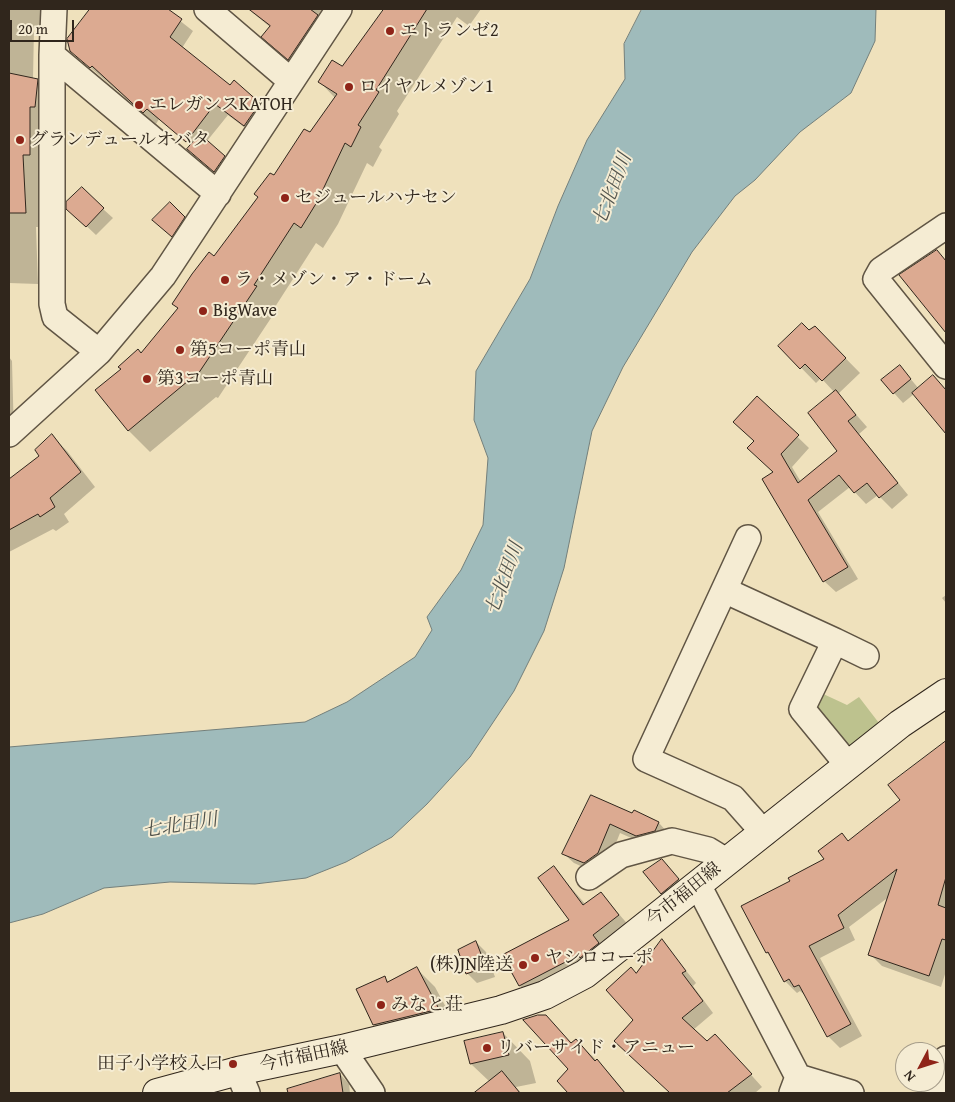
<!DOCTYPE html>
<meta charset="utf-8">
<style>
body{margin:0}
#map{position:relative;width:955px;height:1102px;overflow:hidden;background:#efe1bc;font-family:"Gentium Book Plus",serif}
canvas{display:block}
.frame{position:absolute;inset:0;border:10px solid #30261c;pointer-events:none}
.north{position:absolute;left:895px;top:1042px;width:50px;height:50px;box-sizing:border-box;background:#f5ecd3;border:1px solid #a69d8a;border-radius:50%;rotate:230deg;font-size:14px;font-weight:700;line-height:20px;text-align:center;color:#30261c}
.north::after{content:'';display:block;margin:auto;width:18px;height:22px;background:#8f2418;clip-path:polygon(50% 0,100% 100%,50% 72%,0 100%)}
.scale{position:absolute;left:10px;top:20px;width:64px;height:22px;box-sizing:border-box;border:2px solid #30261c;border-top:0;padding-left:6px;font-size:15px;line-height:18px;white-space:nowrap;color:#30261c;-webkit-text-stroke:4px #f5ecd3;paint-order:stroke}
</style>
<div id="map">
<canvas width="955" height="1102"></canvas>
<div class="frame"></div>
<div class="north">N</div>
<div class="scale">20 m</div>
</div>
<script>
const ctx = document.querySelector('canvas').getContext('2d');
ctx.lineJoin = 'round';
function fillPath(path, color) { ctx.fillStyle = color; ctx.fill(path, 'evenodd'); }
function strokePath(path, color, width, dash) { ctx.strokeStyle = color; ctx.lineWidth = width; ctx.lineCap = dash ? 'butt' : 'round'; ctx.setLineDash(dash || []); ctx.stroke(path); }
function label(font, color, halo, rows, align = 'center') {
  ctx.font = font + ' "Gentium Book Plus","Noto Serif JP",serif'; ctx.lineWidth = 4; ctx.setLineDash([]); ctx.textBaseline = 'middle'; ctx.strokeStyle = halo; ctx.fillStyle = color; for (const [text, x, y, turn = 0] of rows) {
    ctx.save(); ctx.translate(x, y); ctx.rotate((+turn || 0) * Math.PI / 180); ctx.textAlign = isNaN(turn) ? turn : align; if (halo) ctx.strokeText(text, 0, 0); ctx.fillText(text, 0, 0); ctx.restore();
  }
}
fillPath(new Path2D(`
 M819,692L847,705L859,697L882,727L857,746C852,746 845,746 841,743C825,732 811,711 819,692Z`), '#bdc28e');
const water = new Path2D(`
 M642,9H876L875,41L851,93L800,132L755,180L735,196L692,252L623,367L592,431L564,568L544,631L514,691L470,757L427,804L392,837L346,862L306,878L255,884L170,882L104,888L43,914L9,923V747L305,722L347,702L415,657L432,630L427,617L461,570L483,525L488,458L474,420L476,371L530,279L558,206L587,140L625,79L624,44Z`);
fillPath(water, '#9fbbbb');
strokePath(water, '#737f7b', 1);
fillPath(new Path2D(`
 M9,9H42L41,29L34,28L33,79L37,80L52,94L44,170L38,169L40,227H36L38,284L9,283Z
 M91,9H141L148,15L152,9H165L193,31L182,48L231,87L259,104L271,116L257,137L228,115L207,141L234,167L225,181L189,149L191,146L159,119L156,124L71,51L68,39Z
 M248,9H354L334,32L337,36L309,79L263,37L270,27Z
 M385,9H481L469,26L457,17L397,111L399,114L379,147L382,150L373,167L367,163L338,224L323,248L316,243L275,307L277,309L218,398L216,397L150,452L129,431L97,390L141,354L179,309L335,98L320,82L342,68Z
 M170,204L194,227L182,246L164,230Z
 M103,209L113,218L96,235L78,218Z
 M937,251L946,261V331L901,275Z
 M815,327L860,373L838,394L867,427L859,434L908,495L892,509L878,495L866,504L850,487L818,512L858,579L836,592L824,581L775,473L755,441L757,398L809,448L792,467L801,482L839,451L835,393L821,378L816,383L780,346L809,332Z
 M9,357L12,361L14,437H9Z
 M933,376L946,390V432L914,394L903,403L894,393L909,377L919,389Z
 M52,436L67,451L95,487L64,514L69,522L56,531L53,529L9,552V481L40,456Z
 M946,595V603L942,598Z
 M946,742V971L941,987L882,966L870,954L890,896L849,927L855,940L820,958L862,1036L840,1048L828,1036L808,998L800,991L797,993L785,981L774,960L767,953L792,881L826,859L842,835L849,842L902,800L890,785Z
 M591,796L633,815L659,823L668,833L647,845L620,833L608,863L594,872L574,863L564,854Z
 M662,860L688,890L671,903L662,893Z
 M554,868L586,905L601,893L636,934L538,1004L520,986L571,920Z
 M662,941L696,983L693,986L713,1013L693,1030L707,1043L727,1048L762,1087L755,1093H666L669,1091L635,1020L636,974Z
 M476,942L486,952L495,977L477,983L467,973Z
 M416,968L435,987L457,1028L393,1044L374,1025L384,977L389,982Z
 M503,1033L530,1061L536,1083L516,1087L521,1093H489L484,1087L490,1082L471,1064Z
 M576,1040L608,1072L626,1093H570L558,1081L570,1069L572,1044Z
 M340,1074L349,1084L350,1093H284Z`), '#0003');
const building = new Path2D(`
 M90,9H168L182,19L170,37L230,85L234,80L260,103L244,126L215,104L186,142L147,109L143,113L92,66L90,68L70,51L67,39Z
 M249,9H310L318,15L288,60L261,37L270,26Z
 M384,9H427L376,90L379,92L358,125L361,127L351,147L345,143L317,202L301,228L294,223L254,285L257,286L196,377L194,376L128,431L95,390L121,369L118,367L138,349L141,353L178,308L172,304L192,274L209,252L214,256L258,197L254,194L270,173L274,175L304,129L310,132L337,94L318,82L332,60L342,66Z
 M9,73L38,79L35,107H30V155H23L26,213H9Z
 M200,134L225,156L214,172L187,149Z
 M82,187L104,208L86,227L66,209V202Z
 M170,202L185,217L172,237L152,220Z
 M937,250L946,261V333L899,275Z
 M802,323L809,330L815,326L846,358L822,381L805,364L800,369L778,346Z
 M900,365L911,379L893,394L881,380Z
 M933,375L946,390V434L912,393Z
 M836,390L856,415L848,421L898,483L879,498L867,483L854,493L839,475L808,500L848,567L823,582L762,479L773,472L747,448L754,441L733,422L757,396L799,435L781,454L798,483L837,451L808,413Z
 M52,434L81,472L50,498L55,507L40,517L38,514L9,530V479L39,456L35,450Z
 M946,741V877L938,905L946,908V940L942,939L929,976L868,955L897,869L838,915L844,928L809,946L851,1024L827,1037L799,985L794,987L789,979L784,982L768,952L766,953L741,906L790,881L788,878L824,859L818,851L842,833L848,841L900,800L888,785Z
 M591,795L632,813L634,810L659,822L655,831L636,836L610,824L598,853L584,863L562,854Z
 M662,859L679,879L661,894L643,872Z
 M554,866L583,905L601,892L619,915L593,935L599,943L580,958L579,955L519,986L502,955L569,920L538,878Z
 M662,939L686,971L682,973L703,1001L682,1018L707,1041L715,1034L752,1074L727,1093H670L614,1041L633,1020L606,990L631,967L636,973Z
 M476,941L486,967L466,974L458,950Z
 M417,967L439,1009L373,1025L356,989L385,976L387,982Z
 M538,1015H546L571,1043L576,1039L595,1061L597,1059L625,1093H568L557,1081L568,1069L523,1020Z
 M503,1032L509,1055L470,1064L464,1041Z
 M502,1071L520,1093H474Z
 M340,1073L343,1093H288L287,1089Z`);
fillPath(building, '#dcaa91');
strokePath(building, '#30261c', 1);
const street = new Path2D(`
 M54,9L52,55V304L55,317L99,352
 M207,9L291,81
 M52,55L218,194
 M946,226L881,270L876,279L946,366
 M9,434L99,352L163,276L339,9
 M748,538L646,759L733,798L764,833
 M724,590L835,641L802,709L848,765
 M835,641L866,656
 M589,877L621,855L672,841L708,850L726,861
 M698,885L798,1077L792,1093
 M342,1049L372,1093
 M238,1071L247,1093
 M798,1077L851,1093
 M934,1093L946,1059`);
const secondary = new Path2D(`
 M157,1093L238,1071L342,1049L501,1010L545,995L585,974L900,724L946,693`);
strokePath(street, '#605544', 28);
strokePath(secondary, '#30261c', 30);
strokePath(street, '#f5ecd3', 25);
strokePath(secondary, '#f5ecd3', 28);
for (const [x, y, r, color] of [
 [390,31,5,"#8f2418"],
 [349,87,5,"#8f2418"],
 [139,105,5,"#8f2418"],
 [20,140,5,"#8f2418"],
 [285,198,5,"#8f2418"],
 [225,280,5,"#8f2418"],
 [203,311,5,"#8f2418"],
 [180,350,5,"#8f2418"],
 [147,379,5,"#8f2418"],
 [535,958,5,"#8f2418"],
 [523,965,5,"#8f2418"],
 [381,1005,5,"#8f2418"],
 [487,1048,5,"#8f2418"],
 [233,1064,5,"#8f2418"]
]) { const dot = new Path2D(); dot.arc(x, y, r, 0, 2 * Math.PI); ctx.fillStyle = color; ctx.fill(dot); strokePath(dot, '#f5ecd3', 2); }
label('18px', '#30261c', '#f5ecd3', [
 ["エトランゼ2",400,31],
 ["ロイヤルメゾン1",359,87],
 ["エレガンスKATOH",149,105],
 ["グランデュールオバタ",30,140],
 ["セジュールハナセン",295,198],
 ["ラ・メゾン・ア・ドーム",235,280],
 ["BigWave",213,311],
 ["第5コーポ青山",190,350],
 ["第3コーポ青山",157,379],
 ["ヤシロコーポ",545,958],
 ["(株)JN陸送",513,965,"right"],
 ["みなと荘",391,1005],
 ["リバーサイド・アニュー",497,1048],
 ["田子小学校入口",223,1064,"right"]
], 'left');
label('18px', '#30261c', '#f5ecd3', [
 ["今市福田線",684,895,-39],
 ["今市福田線",304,1057,-12]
]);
label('italic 19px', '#51534c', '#f5ecd3', [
 ["七北田川",613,190,-69],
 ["七北田川",505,579,-70],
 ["七北田川",180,826,-9]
]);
</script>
